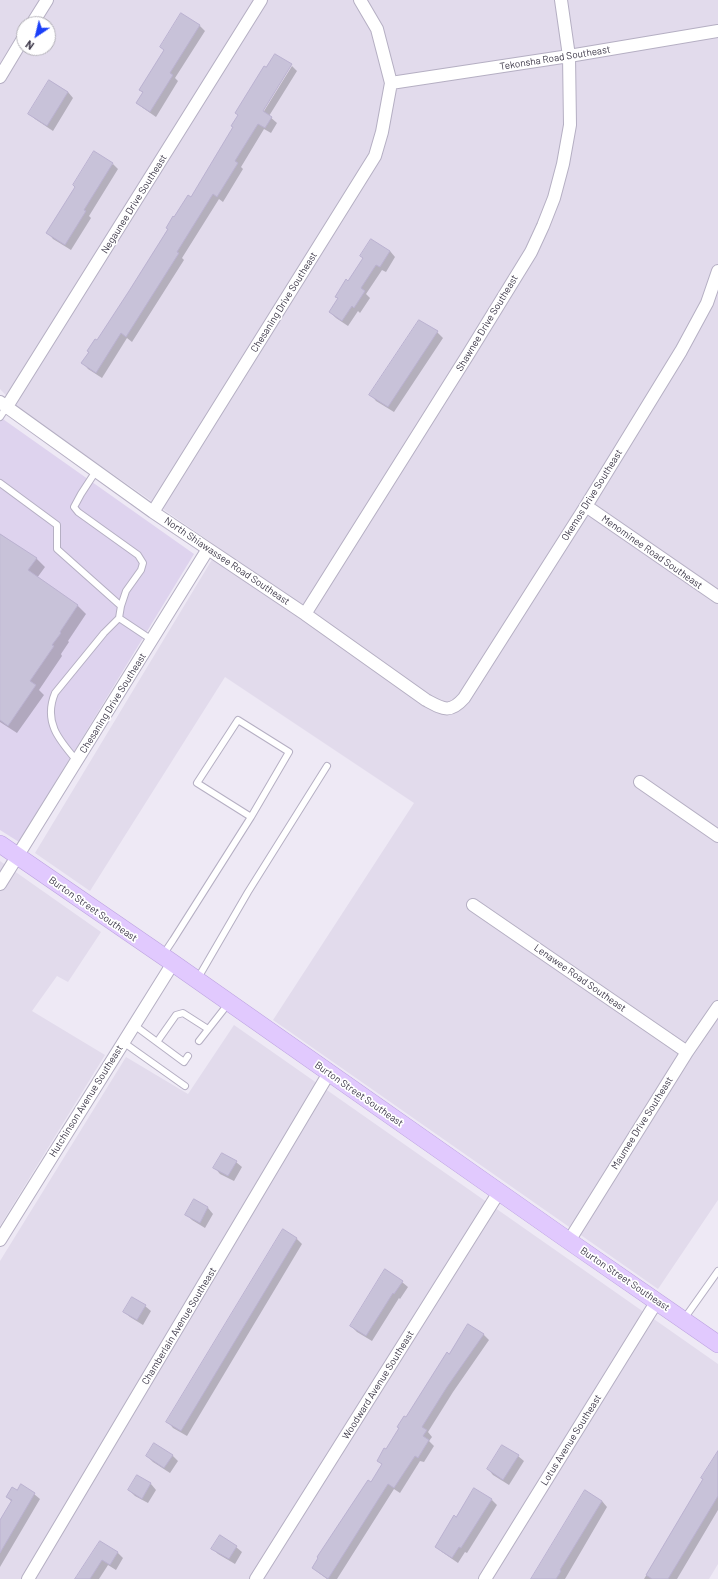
<!DOCTYPE html>
<style>
body{margin:0}
#map{position:relative;width:718px;height:1579px;overflow:hidden;background:#eee9f5;font-family:Barlow,sans-serif}
canvas{display:block}
.north{position:absolute;left:16px;top:16px;width:40px;height:40px;box-sizing:border-box;background:#fff;border:1px solid #b1afb6;border-radius:50%;rotate:215deg;font-size:11px;font-weight:700;line-height:16px;text-align:center;color:#3c3748}
.north::after{content:'';display:block;margin:auto;width:14px;height:18px;background:#1b3ff9;clip-path:polygon(50% 0,100% 100%,50% 72%,0 100%)}
</style>
<div id="map">
<canvas width="718" height="1579"></canvas>
<div class="north">N</div>
</div>
<script>
const ctx = document.querySelector('canvas').getContext('2d');
ctx.lineJoin = 'round';
function fillPath(path, color) { ctx.fillStyle = color; ctx.fill(path, 'evenodd'); }
function strokePath(path, color, width, dash) { ctx.strokeStyle = color; ctx.lineWidth = width; ctx.lineCap = dash ? 'butt' : 'round'; ctx.setLineDash(dash || []); ctx.stroke(path); }
function label(font, color, halo, rows, align = 'center') {
  ctx.font = font + ' Barlow,sans-serif'; ctx.lineWidth = 3.5; ctx.setLineDash([]); ctx.textBaseline = 'middle'; ctx.strokeStyle = halo; ctx.fillStyle = color; for (const [text, x, y, turn = 0] of rows) {
    ctx.save(); ctx.translate(x, y); ctx.rotate((+turn || 0) * Math.PI / 180); ctx.textAlign = isNaN(turn) ? turn : align; if (halo) ctx.strokeText(text, 0, 0); ctx.fillText(text, 0, 0); ctx.restore();
  }
}
fillPath(new Path2D(`
 M0,0H718V1200L658,1289L273,1020L414,803L225,677L90,891L35,853L219,548L19,409L0,389ZM24,24H48V48H24Z
 M0,861L101,932L68,982L57,976L32,1011L105,1055L0,1226Z
 M234,1025L718,1364V1564L709,1579H0V1261L126,1057L188,1094Z`), '#e2dbec');
fillPath(new Path2D(`
 M0,417L194,554L19,842L0,830Z`), '#ded3ee');
fillPath(new Path2D(`
 M199,25L205,31L175,78L178,81L156,117L143,108L137,103L143,93L140,90L165,51Z
 M292,66L297,71L269,116L277,123L271,133L264,129L241,167L243,169L223,202L219,199L182,258L184,260L132,342L127,338L102,378L88,369L83,363L95,340L98,342L175,218L259,115L261,116Z
 M50,81L68,92L73,98L53,131L35,119L30,114Z
 M113,164L118,169L89,216L91,218L71,250L53,239L48,233Z
 M390,251L395,257L386,272L382,270L366,294L370,298L360,313L358,311L348,326L336,318L330,312L349,282Z
 M437,332L443,338L394,412L376,401L371,395Z
 M0,534L36,558L45,567L37,578L78,606L86,614L68,641L69,642L61,654L62,656L39,690L44,695L17,733L0,722Z
 M236,1162L242,1167L234,1181L220,1174L215,1168Z
 M194,1201L208,1208L213,1214L205,1228L192,1220L186,1214Z
 M296,1238L302,1244L187,1436L173,1428L168,1422Z
 M402,1282L408,1287L400,1299L399,1298L372,1341L357,1332L351,1326Z
 M145,1306L151,1311L143,1325L130,1317L124,1312Z
 M483,1334L489,1340L453,1392L428,1432L432,1437L429,1441L434,1446L424,1462L420,1461L400,1493L394,1489L337,1579H327L319,1573L313,1568L371,1483L383,1465L378,1461L386,1451L449,1355Z
 M172,1455L178,1461L170,1473L153,1462L147,1456Z
 M518,1456L524,1461L509,1485L493,1475L488,1469Z
 M718,1457V1510L677,1579H644Z
 M137,1476L151,1484L156,1490L148,1503L135,1496L129,1490Z
 M34,1494L40,1499L0,1567V1522L12,1502L7,1497Z
 M492,1500L497,1505L467,1553L465,1552L458,1563L442,1552L436,1547L457,1518Z
 M602,1501L607,1507L565,1579H532Z
 M100,1542L118,1553L123,1558L116,1570L108,1565L99,1579H78Z
 M236,1547L242,1552L235,1564L218,1554L213,1549Z`), '#0003');
const building = new Path2D(`
 M181,13L200,25L170,73L173,75L150,112L136,103L143,92L139,90L164,50L160,47Z
 M275,54L292,64L263,111L272,117L265,128L258,124L235,161L238,163L217,197L213,194L177,252L179,253L126,337L121,333L96,373L81,363L89,352L87,351L95,339L97,340L129,291L168,229L166,228L173,216L174,217L188,195L191,197L233,127L231,126L238,115L235,113L264,66L266,67Z
 M49,80L68,92L47,126L28,114Z
 M94,151L113,163L84,210L86,211L65,245L46,233L75,187L73,185Z
 M371,239L390,251L380,267L376,265L361,288L365,291L354,308L352,306L342,321L329,312L338,298L335,297L346,279L348,281L363,258L360,256Z
 M419,320L438,331L388,407L369,395Z
 M0,534L37,558L28,570L78,605L60,632L61,633L52,645L54,646L30,681L36,685L8,726L0,720Z
 M222,1153L237,1161L228,1176L213,1168Z
 M194,1199L208,1207L200,1223L185,1215Z
 M283,1229L297,1238L181,1431L166,1422Z
 M385,1269L403,1281L394,1294L393,1293L366,1336L350,1326Z
 M132,1297L146,1305L137,1320L123,1312Z
 M468,1324L484,1334L447,1387L422,1427L427,1430L423,1436L429,1440L418,1458L415,1456L394,1488L388,1484L328,1579L312,1568L318,1558L317,1557L368,1480L371,1482L382,1464L377,1461L384,1448L386,1449L399,1428L397,1427L404,1416L406,1417L447,1352L449,1354Z
 M154,1443L173,1455L164,1468L146,1456Z
 M502,1445L519,1455L503,1480L487,1469Z
 M718,1451V1496L668,1579H652L646,1575L703,1479L701,1478Z
 M137,1475L151,1483L142,1499L128,1490Z
 M21,1484L35,1493L0,1553V1520L12,1500L6,1497L12,1487L17,1490Z
 M474,1488L492,1499L461,1548L459,1547L452,1558L435,1547L454,1515L456,1517Z
 M585,1490L602,1501L560,1570L561,1571L556,1579H531Z
 M220,1535L237,1546L229,1559L211,1549Z
 M100,1541L118,1552L110,1565L102,1560L90,1579H75Z`);
fillPath(building, '#c8c2d9');
strokePath(building, '#bbb2d1', 1);
const lane = new Path2D(`
 M0,417L6,408
 M96,471L81,494L74,507L78,512L138,555L143,563L141,570L126,591L121,606
 M0,483L57,525V549L121,606L119,618L104,633L55,693C43,722 59,740 77,761
 M119,618L152,640
 M163,955L173,940L251,817L197,783L238,720L289,752L251,817
 M198,978L248,892L327,766
 M134,1025L184,1062L188,1056
 M199,1041L228,1004
 M123,1042L185,1086
 M157,1042L176,1015L183,1013L208,1029
 M684,1319L718,1271`);
const street = new Path2D(`
 M32,24L47,0
 M0,77L24,37
 M391,83L569,56L718,31
 M0,402L153,512L305,614L426,700C443,709 450,714 464,698L586,506L681,351L707,303L718,271
 M6,408L261,0
 M586,506L718,597
 M153,512L375,156L382,132L391,83L377,29L360,0
 M305,614L469,353L531,252L543,226L554,198L563,164L570,125L569,56L561,0
 M640,782L718,836
 M0,884L208,549
 M473,905L687,1052
 M0,1240L173,963
 M569,1241L687,1052L718,1007
 M28,1579L329,1073
 M256,1579L499,1192
 M485,1579L657,1301`);
const secondary = new Path2D(`
 M0,844L173,963L569,1241L718,1344`);
strokePath(lane, '#b5afc3', 8);
strokePath(street, '#b5afc3', 14);
strokePath(secondary, '#bca2e0', 18);
strokePath(lane, '#fff', 6);
strokePath(street, '#fff', 12);
strokePath(secondary, '#e1c9fe', 17);
label('10px', '#3c3748', '#fff', [
 ["Tekonsha Road Southeast",555,58,-9],
 ["Negaunee Drive Southeast",134,204,-58],
 ["Chesaning Drive Southeast",284,302,-58],
 ["Shawnee Drive Southeast",487,323,-59],
 ["Okemos Drive Southeast",592,495,-58],
 ["Menominee Road Southeast",652,552,35],
 ["North Shiawassee Road Southeast",227,561,34],
 ["Chesaning Drive Southeast",113,703,-58],
 ["Burton Street Southeast",93,909,35],
 ["Lenawee Road Southeast",580,978,35],
 ["Burton Street Southeast",359,1094,35],
 ["Hutchinson Avenue Southeast",86,1101,-58],
 ["Maumee Drive Southeast",642,1123,-58],
 ["Burton Street Southeast",625,1279,34],
 ["Chamberlain Avenue Southeast",179,1326,-59],
 ["Woodward Avenue Southeast",378,1385,-58],
 ["Lotus Avenue Southeast",571,1440,-58]
]);
</script>
